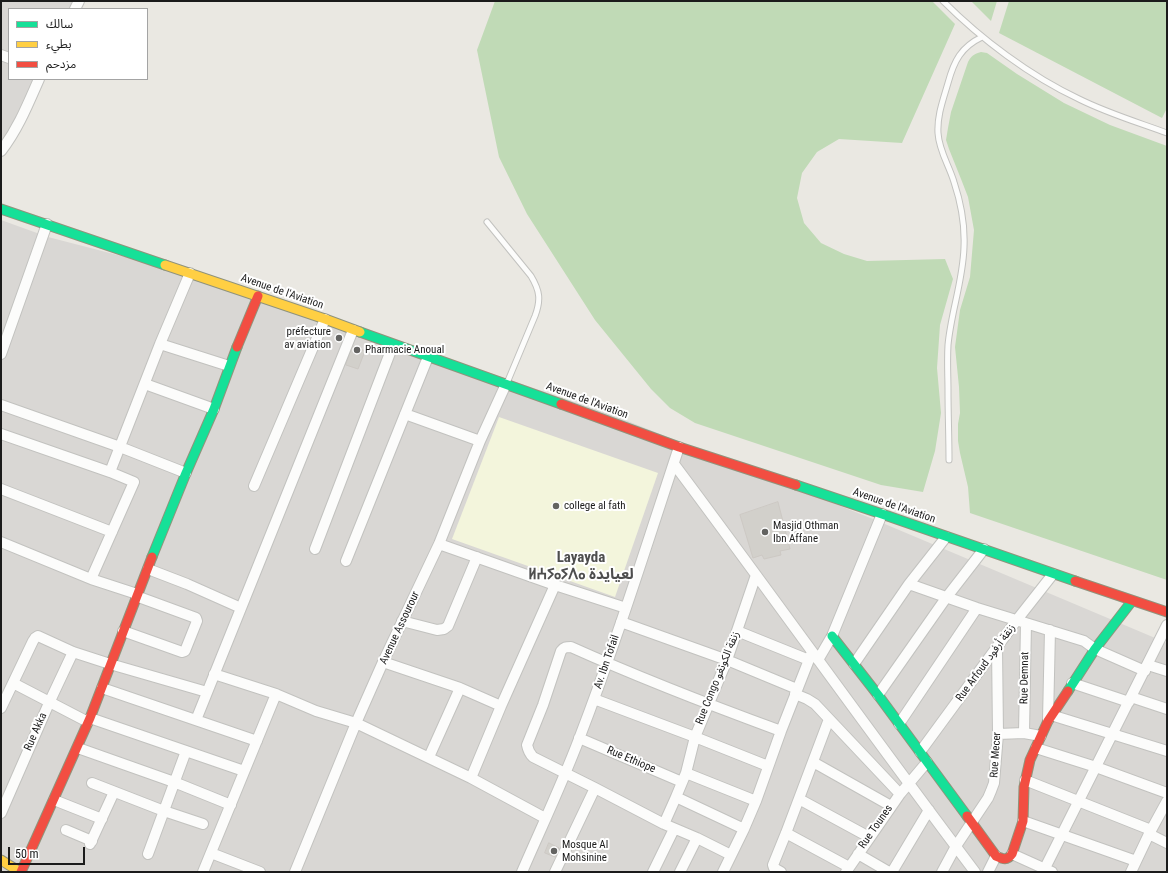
<!DOCTYPE html>
<meta charset="utf-8">
<style>
body{margin:0}
#map{position:relative;width:1168px;height:873px;overflow:hidden;background:#eae8e2;font-family:"Roboto Condensed","Noto Sans Arabic",sans-serif}
canvas{display:block}
.frame{position:absolute;inset:0;border:2px solid #1b1b1b;pointer-events:none}
.legend{position:absolute;left:8px;top:8px;width:140px;height:72px;box-sizing:border-box;background:#fff;border:1px solid #a4a4a4;margin:0;padding:5px 7px;list-style:none;font-size:12px;color:#1b1b1b}
.legend li{display:flex;align-items:center;gap:8px;height:20px}
.legend b{width:20px;border:1px solid #a4a4a4}
.scale{position:absolute;left:8px;top:847px;width:77px;height:18px;box-sizing:border-box;border:2px solid #1b1b1b;border-top:0;padding-left:5px;font-size:12px;line-height:14px;white-space:nowrap;color:#1b1b1b;-webkit-text-stroke:3px #fff;paint-order:stroke}
</style>
<div id="map">
<canvas width="1168" height="873"></canvas>
<div class="frame"></div>
<ul class="legend">
<li><b style="height:5px;background:#16e098"></b>سالك</li>
<li><b style="height:5px;background:#ffcf43"></b>بطيء</li>
<li><b style="height:5px;background:#f24e42"></b>مزدحم</li>
</ul>
<div class="scale">50 m</div>
</div>
<script>
const ctx = document.querySelector('canvas').getContext('2d');
ctx.lineJoin = 'round';
function fillPath(path, color) { ctx.fillStyle = color; ctx.fill(path, 'evenodd'); }
function strokePath(path, color, width, dash) { ctx.strokeStyle = color; ctx.lineWidth = width; ctx.lineCap = dash ? 'butt' : 'round'; ctx.setLineDash(dash || []); ctx.stroke(path); }
function label(font, color, halo, rows, align = 'center') {
  ctx.font = font + ' "Roboto Condensed","Noto Sans Arabic","Noto Sans Tifinagh",sans-serif'; ctx.lineWidth = 4; ctx.setLineDash([]); ctx.textBaseline = 'middle'; ctx.strokeStyle = halo; ctx.fillStyle = color; for (const [text, x, y, turn = 0] of rows) {
    ctx.save(); ctx.translate(x, y); ctx.rotate((+turn || 0) * Math.PI / 180); ctx.textAlign = isNaN(turn) ? turn : align; if (halo) ctx.strokeText(text, 0, 0); ctx.fillText(text, 0, 0); ctx.restore();
  }
}
fillPath(new Path2D(`
 M1,1H83L79,9H9V79H42L1,154Z
 M1,220L48,237L237,286L615,416L873,519L1167,643V872H1Z`), '#d9d7d4');
fillPath(new Path2D(`
 M499,417L658,473L615,597L452,539Z`), '#f3f5dc');
fillPath(new Path2D(`
 M495,1H932L955,24L902,143L839,139L817,152L802,173L797,198L804,223L821,243L844,254L867,261L945,259L953,279L940,325L937,368L941,413L935,451L923,492L881,485L695,423L670,408L651,389L595,320L527,214L499,157L477,50Z
 M971,1H997L991,21Z
 M1009,1H1167V108L1162,118L999,33Z
 M981,52L987,53L1017,74L1064,103L1110,125L1167,146V580L970,513L968,487L960,453L958,441V424L960,413L959,387L955,347L960,310L970,277L974,230L968,197L961,179L949,149L946,140L948,128L951,112L968,62C971,56 974,54 981,52Z`), '#c0dab6');
const building = new Path2D(`
 M353,346L365,351L358,369L346,365Z
 M778,502L790,549L780,551L781,555L764,559L762,555L753,558L740,515Z
 M549,843L559,848L555,857L545,853Z`);
fillPath(building, '#d2d0cb');
strokePath(building, '#cdc9c4', 1);
const lane = new Path2D(`
 M943,1C981,39 1030,76 1079,99C1107,113 1137,122 1167,133
 M487,222L531,276C540,291 541,300 535,316L507,383
 M949,460C949,437 948,414 948,391C948,376 947,361 948,345C951,312 963,281 964,247C965,225 961,203 954,182C949,165 939,151 938,133C937,116 943,100 948,83C954,61 961,47 982,37`);
const street = new Path2D(`
 M75,9L79,1
 M1,55L9,58
 M1,151C18,129 28,104 39,79
 M160,344L229,366
 M1,354L47,224
 M145,384L214,409
 M1,405L120,447L186,473
 M405,414L480,441
 M1,434L110,472L134,482L91,579
 M674,464C775,599 873,737 975,872
 M110,472L160,344L190,273
 M254,486L325,319
 M1,489L112,532
 M1,542L91,579L137,594
 M439,544L555,585L626,608
 M315,549L393,345
 M346,561L428,357
 M148,569L187,584L241,608
 M909,584L977,608L1084,641L1095,649L1145,671
 M402,621L437,630L444,629L448,626L477,557
 M621,622L727,660L797,689
 M123,631L182,652L185,651L197,621L196,618L136,596
 M737,631L809,660
 M818,660L832,636L882,514
 M383,662L460,688L501,706
 M854,664L909,584L946,537
 M1148,665L1167,671
 M214,674L276,694L316,711L356,723L471,778L545,818
 M13,683L88,722
 M1072,683L1129,702
 M102,688L257,741
 M795,694L807,699L815,704L900,794
 M878,695L946,598L984,549
 M1131,697L1167,709
 M594,699L695,737L768,766
 M1,708L33,641L35,638L38,636L73,652L110,664L207,692
 M1051,715L1167,751
 M90,718L244,771
 M196,720L353,330
 M1048,720L1050,630
 M899,724L977,608
 M1024,733L1026,623
 M998,734L1024,733L1041,736
 M579,738L682,782
 M78,748L174,782L231,805
 M1036,748L1096,767L1167,793
 M920,752L1016,621L1053,574
 M429,757L460,688
 M813,762L891,806
 M686,773L756,801
 M471,778L501,706L555,585
 M1025,780L1151,830
 M92,783L164,811L203,824
 M676,797L744,829
 M799,799L869,837
 M54,800L102,819
 M1,813L49,703L73,652
 M1023,821L1136,861
 M664,824L676,797L686,773L695,737L727,660L756,575
 M66,830L92,841
 M786,833L849,867
 M1149,834L1167,843
 M90,844L114,792
 M211,853L260,872
 M148,854L186,751
 M858,854L889,872
 M1012,854L1052,872
 M731,855L697,838L664,824L595,788L533,757C529,753 528,750 527,745L543,705L561,651C564,647 566,647 571,647C640,678 710,705 781,731
 M203,872L276,694
 M295,872L356,723L383,662L439,544L480,441L506,384
 M522,872C541,828 562,784 579,739C616,643 647,544 679,447
 M555,872L595,788
 M653,872L674,829
 M680,872L697,838
 M723,872L744,829L756,801L781,731L812,652
 M781,872L774,868L773,865L786,833L829,719
 M846,872L900,794L927,762
 M892,872L929,810
 M942,872L956,846L988,798L991,791L994,783L998,734L997,647
 M988,872L996,856
 M1043,872L1167,625
 M1131,872L1149,834L1167,801`);
const fast = new Path2D(`
 M1,209L165,265
 M360,332L561,404
 M796,485L882,514L1075,581
 M152,557L186,473L214,409L237,347
 M832,636L878,695L967,816
 M1068,691L1095,649L1132,601`);
const slow = new Path2D(`
 M165,265L325,319L360,332
 M1,860L20,872`);
const jam = new Path2D(`
 M237,347L258,296
 M561,404L679,447L796,485
 M1075,581L1167,612
 M967,816L996,856C1003,859 1007,861 1012,854L1023,821L1024,787L1030,760L1048,721L1068,691
 M21,872L90,718L152,557`);
strokePath(lane, '#c2c2bf', 7);
strokePath(street, '#c2c2bf', 12);
strokePath(fast, '#90937b', 11);
strokePath(slow, '#90937b', 11);
strokePath(jam, '#90937b', 11);
strokePath(lane, '#fcfcfb', 5);
strokePath(street, '#fcfcfb', 10);
strokePath(fast, '#16e098', 9);
strokePath(slow, '#ffcf43', 9);
strokePath(jam, '#f24e42', 9);
for (const [x, y, r, color] of [
 [339,338,4,"#636361"],
 [357,350,4,"#636361"],
 [556,506,4,"#636361"],
 [765,532,4,"#636361"],
 [554,851,4,"#636361"]
]) { const dot = new Path2D(); dot.arc(x, y, r, 0, 2 * Math.PI); ctx.fillStyle = color; ctx.fill(dot); strokePath(dot, '#fff', 1.5); }
label('11px', '#1b1b1b', '#fff', [
 ["Avenue de l'Aviation",282,292,19],
 ["Avenue de l'Aviation",587,401,20],
 ["Avenue de l'Aviation",894,506,19],
 ["Avenue Assourour",400,628,-65],
 ["Av. Ibn Tofail",607,662,-71],
 ["Rue Arfoud زنقة أرفود",986,663,-54],
 ["Rue Congo زنقة الكونغو",718,678,-68],
 ["Rue Demnat",1025,678,-89],
 ["Rue Akka",36,732,-66],
 ["Rue Mecer",996,755,-86],
 ["Rue Ethiope",631,760,23],
 ["Rue Tounes",876,827,-55]
]);
label('11px', '#1b1b1b', '#fff', [
 ["préfecture",331,332,"right"],
 ["av aviation",331,345,"right"],
 ["Pharmacie Anoual",365,350],
 ["college al fath",564,506],
 ["Masjid Othman",773,526],
 ["Ibn Affane",773,539],
 ["Mosque Al",562,845],
 ["Mohsinine",562,858]
], 'left');
label('bold 15px', '#4e4e4e', '#fff', [
 ["Layayda",581,558],
 ["ⵍⵄⵢⴰⵢⴷⴰ لعيايدة",581,575]
]);
</script>
